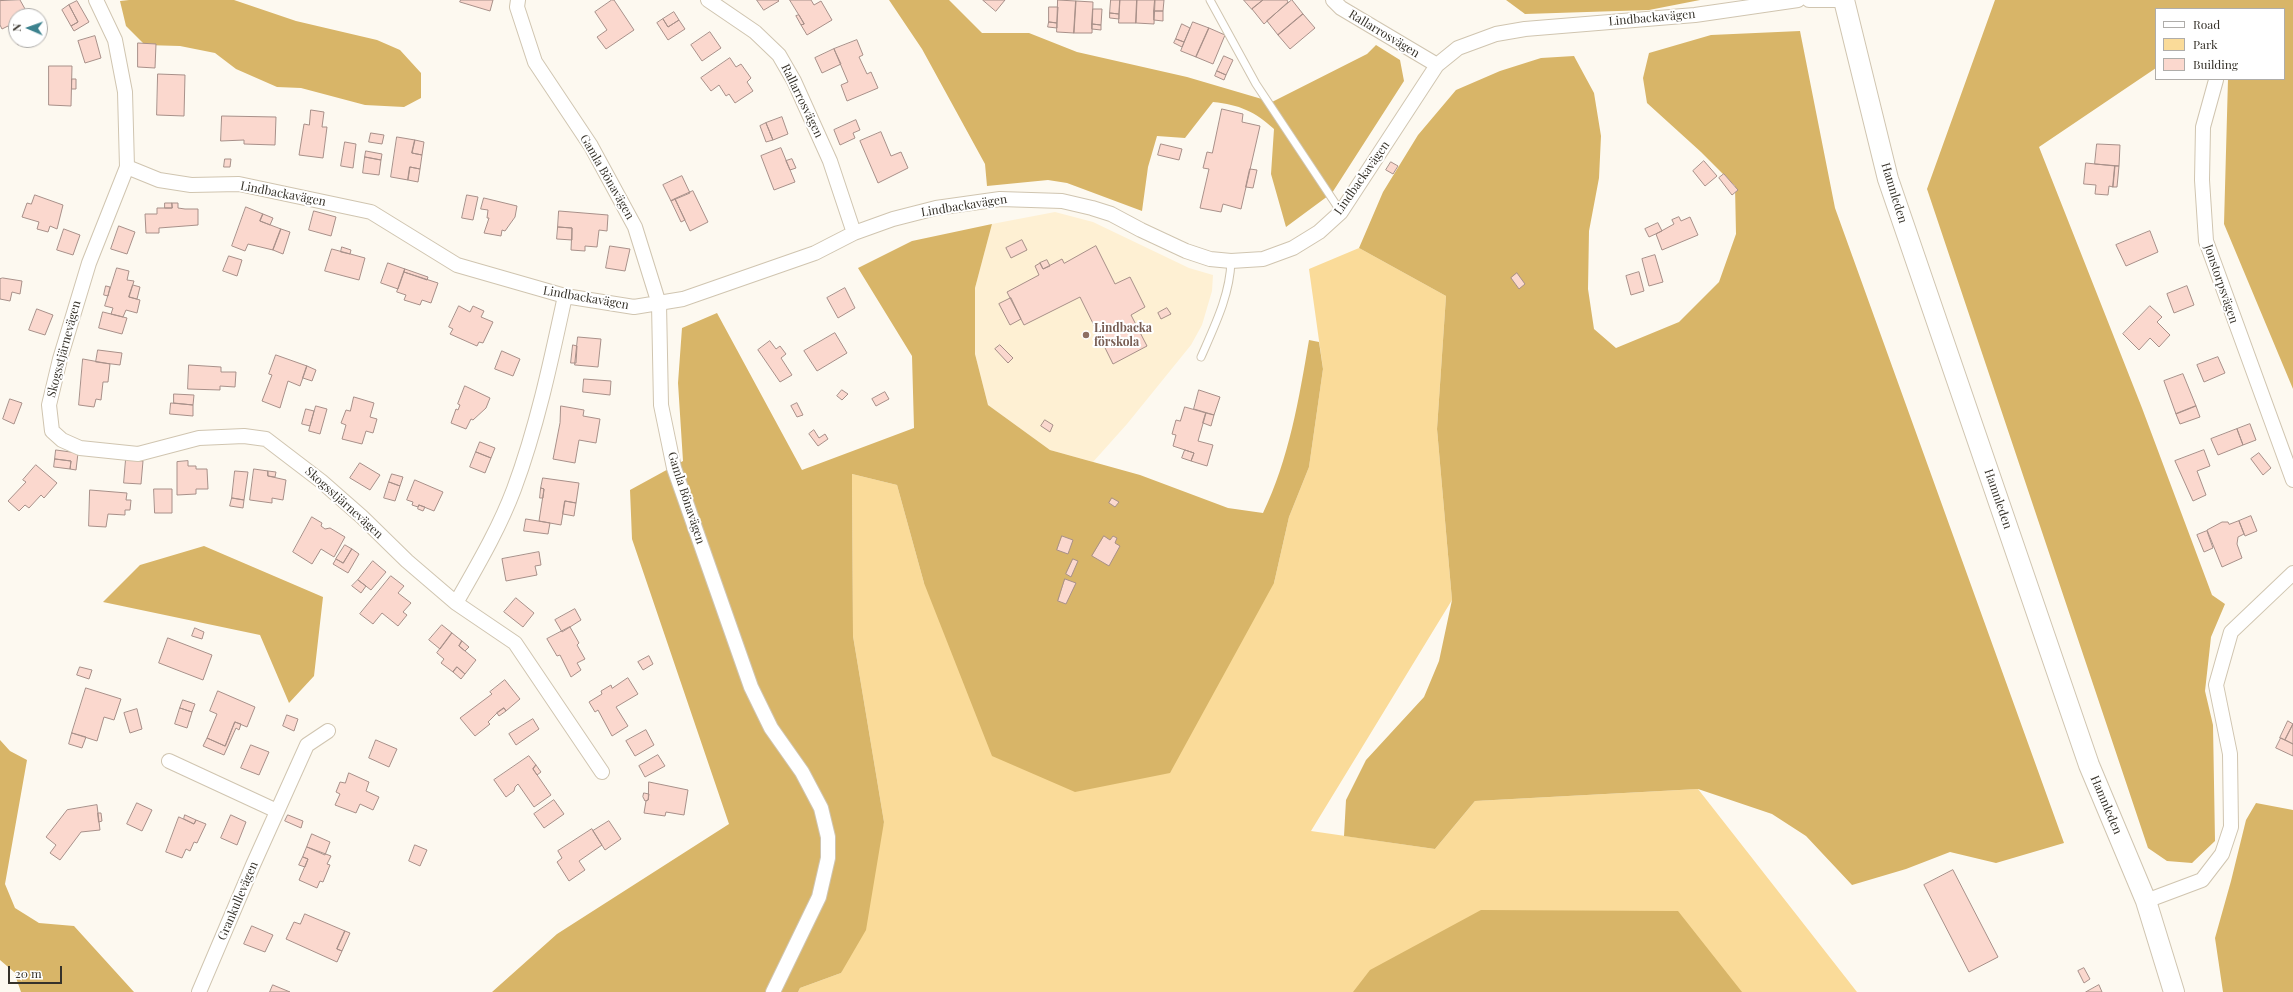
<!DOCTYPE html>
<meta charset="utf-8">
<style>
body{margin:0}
#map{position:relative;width:2293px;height:992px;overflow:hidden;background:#fdf9f0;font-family:"Playfair Display",serif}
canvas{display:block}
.legend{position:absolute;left:2155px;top:8px;width:130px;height:72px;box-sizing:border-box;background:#fff;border:1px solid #afadaa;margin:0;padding:5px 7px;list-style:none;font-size:12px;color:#36322a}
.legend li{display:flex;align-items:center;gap:8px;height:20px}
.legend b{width:20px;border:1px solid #afadaa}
.north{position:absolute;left:8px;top:8px;width:40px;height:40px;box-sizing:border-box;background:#fff;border:1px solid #afadaa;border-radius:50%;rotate:272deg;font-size:11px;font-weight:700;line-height:16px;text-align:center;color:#36322a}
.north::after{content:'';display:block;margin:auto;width:14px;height:18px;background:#3c828e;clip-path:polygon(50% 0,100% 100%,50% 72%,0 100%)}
.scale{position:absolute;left:8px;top:966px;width:54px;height:18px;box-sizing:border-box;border:2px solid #36322a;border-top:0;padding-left:5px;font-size:12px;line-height:14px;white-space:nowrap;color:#36322a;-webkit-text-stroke:3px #fff;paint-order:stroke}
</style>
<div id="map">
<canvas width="2293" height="992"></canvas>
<ul class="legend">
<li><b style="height:5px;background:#fff"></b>Road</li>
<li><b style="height:11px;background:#fadb99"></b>Park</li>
<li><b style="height:11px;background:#fbd8ce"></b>Building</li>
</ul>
<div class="north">N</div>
<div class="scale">20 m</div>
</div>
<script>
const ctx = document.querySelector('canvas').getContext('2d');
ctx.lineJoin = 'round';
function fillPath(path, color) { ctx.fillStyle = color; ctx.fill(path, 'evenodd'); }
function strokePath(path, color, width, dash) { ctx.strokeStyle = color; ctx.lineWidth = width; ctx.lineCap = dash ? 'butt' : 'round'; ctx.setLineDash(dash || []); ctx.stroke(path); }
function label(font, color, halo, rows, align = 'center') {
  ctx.font = font + ' "Playfair Display",serif'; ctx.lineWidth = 4; ctx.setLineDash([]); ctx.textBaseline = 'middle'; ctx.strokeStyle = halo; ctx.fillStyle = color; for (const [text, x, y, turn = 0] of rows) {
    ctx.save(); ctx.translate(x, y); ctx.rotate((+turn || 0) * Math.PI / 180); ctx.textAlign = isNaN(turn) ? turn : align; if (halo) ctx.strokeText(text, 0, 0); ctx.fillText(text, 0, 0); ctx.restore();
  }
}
fillPath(new Path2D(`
 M1055,212L1093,222L1189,268L1213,275L1212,291L1202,325L1191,345L1127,424L1093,462L1050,450L988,405L975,354V288L992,224Z`), '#fef0d3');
fillPath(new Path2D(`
 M1359,248L1446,296L1437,429L1452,600L1311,831L1435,849L1475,801L1698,789L1857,992H798L800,988L841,973L884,822L853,636L852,474L897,485L924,583H1274L1289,517L1309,467L1323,369L1309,269Z`), '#fadb99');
fillPath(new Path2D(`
 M129,0H234L296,21L377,40L400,50L421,73V98L404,107L365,105L301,88L277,87L236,69L215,53L180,46L145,45L126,26L120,1Z
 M889,0H949L982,33H1029L1077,52L1187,77L1272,102L1367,54L1376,45L1400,60L1404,81L1332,193L1286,227L1271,174L1274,129C1254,111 1240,105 1213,102L1185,138L1157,136L1148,167L1142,211L1067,183L1048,180L987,186L985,164L922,49Z
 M1506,0H1700L1649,10L1525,14Z
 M1995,0H2293V389L2224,224L2228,79H2284V9H2156V68L2039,147L2142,408L2212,595L2225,604L2211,637L2205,691L2213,725L2215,841L2192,863L2167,861L2148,848L1927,189Z
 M1800,31L1835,208L2064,843L1996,863L1950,852L1906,869L1852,885L1806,836L1772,814L1698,789L1475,801L1435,849L1344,836L1346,800L1366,760L1424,697L1439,661L1452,600L1437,429L1446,296L1359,248L1383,192L1418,135L1456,90L1500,71L1541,58L1574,56L1594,93L1601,136L1599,178L1589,231L1588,289L1594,329L1616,348L1679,322L1719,282L1736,234L1735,186L1701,152L1647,103L1643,78L1649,53L1711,35Z
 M992,224L975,288V354L988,405L1050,450L1140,475L1228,508L1263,513C1289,459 1299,399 1309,340L1319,342L1323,369L1309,467L1289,517L1274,583L1170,773L1075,792L992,756L924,583L897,485L852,474L853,636L884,822L866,930L841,973L800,988L798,992H492L557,934L729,824L632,539L630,490L683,461L678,383L682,328L717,313L802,470L914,428L912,356L858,268L912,241Z
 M204,546L323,597L314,676L289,703L260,635L103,602L140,565Z
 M0,740L10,751L27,760L5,884L15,908L39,923L74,926L134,992H21L14,972L0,960Z
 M2256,803L2293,810V992H2223L2215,938L2231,881L2246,820Z
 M1481,910L1678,911L1742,992H1353L1370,970Z`), '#d8b568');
const building = new Path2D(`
 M20,0L29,16H16V40H27L18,45L8,26L2,29L0,25V1Z
 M461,0H493L490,11L460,2Z
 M612,0H614L634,30L606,49L597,37L607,30L595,12Z
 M757,0H778L779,1L764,10Z
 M790,0H811L814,5L821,1L832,20L807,35L801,25L804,24Z
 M983,0H1005L996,11Z
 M1058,0L1076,1L1074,33L1057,32Z
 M1111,0H1120L1119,14L1110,13Z
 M1120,0H1137L1136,23H1119Z
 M1137,0H1155L1154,24L1136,23Z
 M1155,0H1164L1163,11H1154Z
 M1244,0H1263L1252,9Z
 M1263,0H1287L1288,2L1264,24L1252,9Z
 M1292,0L1303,14L1278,35L1267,21Z
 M77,1L89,22L74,31L71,26L78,22L69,5Z
 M1076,1L1093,2L1092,33H1074Z
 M69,5L78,22L71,26L62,10Z
 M1049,7H1058L1057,23L1049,22Z
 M1093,9H1102L1101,25L1092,24Z
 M1154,11H1163V21L1154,20Z
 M674,12L679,20L668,27L663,19Z
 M1110,13L1119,14V19L1110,18Z
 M1303,14L1315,28L1290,49L1278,35Z
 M799,15L804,24L801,25L796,16Z
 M663,19L668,27L679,20L685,29L668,40L657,23Z
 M1049,22L1057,23V28L1048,27Z
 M1193,22L1209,28L1196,57L1181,51Z
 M1092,24L1101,25V30L1092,29Z
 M1182,24L1190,28L1184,42L1176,39Z
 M1209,28L1225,35L1213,64L1196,57Z
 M710,32L721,48L702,61L691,45Z
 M95,36L101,58L85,63L78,41Z
 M1176,39L1184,42L1182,47L1174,43Z
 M857,40L863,55L859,57L867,74L871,72L878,88L847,101L841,85L848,82L834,49Z
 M138,43L156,44L155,68L138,67Z
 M834,49L841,64L822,73L815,58Z
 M1224,56L1233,60L1226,75L1217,71Z
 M730,58L736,67L741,64L751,78L747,82L753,91L735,103L729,94L726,96L719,85L711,91L701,78Z
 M49,66H72L71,106L49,105Z
 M1217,71L1226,75L1224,80L1215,76Z
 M158,74L185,75L184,116L157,115Z
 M72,79H76V89H72Z
 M1222,109L1243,114L1242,122L1260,126L1241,209L1223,204L1221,212L1200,208L1209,169L1203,168L1207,152L1212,153Z
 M311,110L324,112L322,127H327L323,158L299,155L304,124L309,125Z
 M222,116L276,117L275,145L244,144V140L221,141Z
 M782,117L788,134L773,140L766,123Z
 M856,120L860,130L853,133L855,138L840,145L834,130Z
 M766,123L773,140L766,142L760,126Z
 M881,132L891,156L901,152L908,168L878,183L860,141Z
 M371,133L384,135L382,144L369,142Z
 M397,137L415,140L412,153L422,155L420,169L410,167L408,180L391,177Z
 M415,140L424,142L422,155L412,153Z
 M345,142L356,144L353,168L341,166Z
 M1161,144L1182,149L1179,160L1158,155Z
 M2097,144L2120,145L2119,166L2095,164Z
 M781,148L795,182L774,190L761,156Z
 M366,151L382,154L381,160L365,157Z
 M365,157L381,160L379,175L363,173Z
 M225,159H231L230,167H224Z
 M792,159L796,168L790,170L786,161Z
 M1704,161L1717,176L1705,186L1693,171Z
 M1391,162L1398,166L1393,174L1386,170Z
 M2086,163L2115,166L2113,187L2109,186L2108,195L2095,194L2096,185L2084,184Z
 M2115,166H2119L2117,187H2113Z
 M410,167L420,169L418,182L408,180Z
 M1250,169L1257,170L1253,188L1246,187Z
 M1724,174L1738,190L1732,195L1719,178Z
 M682,176L690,193L671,201L663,185Z
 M693,191L708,222L690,231L675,199Z
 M35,195L63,205L57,229L50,226L48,232L37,229L39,222L22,217L27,203L31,204Z
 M467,195L478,197L473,220L462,218Z
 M484,198L517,206L515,217L505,231L502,230L501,236L484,233L489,218H487L488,210L481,209Z
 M675,199L685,220L681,222L671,201Z
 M165,203H172V208H165Z
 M172,203H178V208L185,209H198V225L159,228V233H146L145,214H157V208H172Z
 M246,207L263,214L260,221L281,229L273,250L248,244L245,251L232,246Z
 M314,211L336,217L331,236L309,230Z
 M559,211L608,215L607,231L599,230L597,247L585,246V251L571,250L572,228L558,227Z
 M263,214L273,218L270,225L260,221Z
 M1679,217L1681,221L1690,217L1698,235L1662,250L1656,234L1674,224L1672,220Z
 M1658,223L1662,231L1649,237L1645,229Z
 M119,226L135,232L127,254L111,249Z
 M558,227L572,228V240L557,239Z
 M64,229L80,235L73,255L57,250Z
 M281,229L290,232L283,254L273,250Z
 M2150,231L2158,252L2126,266L2116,245Z
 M1022,240L1027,250L1011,258L1006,248Z
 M610,246L630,249L625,271L606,268Z
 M1096,246L1115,284L1130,277L1145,307L1131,315L1147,346L1113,364L1080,297L1024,325L1007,292L1039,275L1035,266L1040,263L1043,269L1062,259L1064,263Z
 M342,247L351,250L350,254L341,252Z
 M332,249L365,258L359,280L325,271Z
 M1655,255L1663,282L1649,286L1642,259Z
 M229,256L242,260L237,276L223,271Z
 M1047,260L1050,266L1043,269L1040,263Z
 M388,263L405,269L398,289L381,283Z
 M117,268L129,271L127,280L134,281L129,297L140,300L137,313L126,310L123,317L111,314L113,308L105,306Z
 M405,269L428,277L427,280L404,272Z
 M404,272L438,283L431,303L422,300L420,305L404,300L406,295L397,292Z
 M1639,272L1644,291L1631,295L1626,276Z
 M1517,273L1525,284L1519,289L1511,278Z
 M3,278L22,281L20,294L12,292L10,301L0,299V279Z
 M133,285L140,287L137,299L129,297Z
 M106,286L110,287L108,296L104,295Z
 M2187,286L2194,305L2174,313L2167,294Z
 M845,288L855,308L838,318L827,298Z
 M1011,298L1021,319L1010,325L999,304Z
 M459,306L470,312L473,306L484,311L481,317L493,322L483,343L479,342L477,346L450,334L453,329L449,327Z
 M2150,306L2162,317L2157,322L2170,335L2159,347L2150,338L2139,350L2123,334Z
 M1167,308L1171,314L1161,319L1158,313Z
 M37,309L53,315L45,335L29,330Z
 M103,312L127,318L122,334L99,328Z
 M835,333L847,353L817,371L804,351Z
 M578,337L601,339L598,367L575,365Z
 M770,341L776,349L780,346L786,354L781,358L792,375L780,382L758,350Z
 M573,345L577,346L576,363H571Z
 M1000,345L1013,358L1008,363L995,349Z
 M98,350L122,353L120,365L96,362Z
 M502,351L520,359L513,376L495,369Z
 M276,355L307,366L300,386L288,381L280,408L262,401L272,375L269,374Z
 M2218,357L2225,373L2204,382L2197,365Z
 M83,359L110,364L108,382H103L101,400L96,399L94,407L79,405Z
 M189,365L221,367V372H236L235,387L220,386V390L188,389Z
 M307,366L316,370L312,381L303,378Z
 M2183,374L2196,406L2176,414L2164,381Z
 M584,379L611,381L610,395L583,392Z
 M465,386L490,398L486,408L473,420L471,419L466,429L451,423L456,409L458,410L460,405L458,404Z
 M842,390L848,394L842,400L837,396Z
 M1199,390L1220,397L1214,415L1194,409Z
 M885,392L889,399L876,406L872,399Z
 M174,394L194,395L193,405L174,403Z
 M354,397L374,403L370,417L377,419L373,433L366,431L362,444L342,439L346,425L341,423L346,410L350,411Z
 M10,399L22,403L14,424L3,419Z
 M171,403L193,405V416L170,414Z
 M797,403L803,415L797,417L791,406Z
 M316,406L327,409L320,434L309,431Z
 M561,406L584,410L583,416L600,419L596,443L579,440L575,463L553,459L560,423Z
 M2196,406L2200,417L2180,424L2176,414Z
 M1185,407L1206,413L1198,441L1213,445L1207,466L1191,461L1194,453L1173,446L1176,435L1172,434L1176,420L1180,421Z
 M306,409L314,411L310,426L302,424Z
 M1206,413L1214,415L1211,426L1203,423Z
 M1045,420L1053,425L1050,432L1041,426Z
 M2250,424L2256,440L2243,445L2237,429Z
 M2237,429L2243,445L2218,455L2211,439Z
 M814,430L819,438L825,434L828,439L818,446L809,434Z
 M480,442L495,448L491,458L476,452Z
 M56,450L78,453L76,470L70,469L71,461L55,459Z
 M1185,450L1194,453L1191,461L1182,458Z
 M2204,450L2210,466L2197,471L2206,495L2193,501L2175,461Z
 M476,452L491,458L485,473L470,467Z
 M2259,453L2271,468L2263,475L2251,459Z
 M55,459L71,461L70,469L54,467Z
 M126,459L143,461L141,484L124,483Z
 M188,461V466H196V469H207L208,489H196V494L177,495V462Z
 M360,463L380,475L370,490L350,478Z
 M36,465L57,483L44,498L41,495L29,508L25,505L19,511L8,501L26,482L23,480Z
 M254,469L268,471V476L286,480L283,500L272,498V503L250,500Z
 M235,471L248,472L244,500L232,498Z
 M268,471L276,472L275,477L268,476Z
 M392,474L403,477L400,486L389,482Z
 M543,478L579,483L576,503L565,501L561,525L539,521L544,489L541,488Z
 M415,480L443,492L434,511L419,505L418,507L412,505L413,502L407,500Z
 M389,482L400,486L395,501L384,498Z
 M541,488L544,489L543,498H540Z
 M154,489H172V513H155Z
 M90,490L127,493L126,500H131L130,510H125V515L108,514L106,527L89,526Z
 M232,498L244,500L243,508L230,506Z
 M1112,498L1119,502L1115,507L1109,503Z
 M565,501L576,503L574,516L563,514Z
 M419,505L425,507L423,511L418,509Z
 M2251,516L2257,531L2245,536L2239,521Z
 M312,517L322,523L321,526L325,529L330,528L345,537L334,557L321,549L312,564L293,552Z
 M526,519L550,523L548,534L524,531Z
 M2239,521L2244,534L2238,537L2237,544L2242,558L2222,567L2207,530L2222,522H2228L2229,524Z
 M2207,531L2213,548L2204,552L2197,535Z
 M1062,536L1073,540L1068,554L1057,550Z
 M1104,536L1110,540L1113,536L1117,538L1115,543L1120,546L1109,566L1092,556Z
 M345,545L352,549L343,563L336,559Z
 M352,549L359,554L348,573L333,564L336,559L343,563Z
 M539,552L541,565L535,566L537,575L506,581L502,559Z
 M1073,559L1078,561L1071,577L1066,574Z
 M373,561L386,572L371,590L358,580Z
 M391,576L404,586L398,593L411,603L403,612L407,615L398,626L382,613L373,624L360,614Z
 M1065,579L1076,583L1066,604L1058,601Z
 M358,580L366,586L361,593L352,586Z
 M516,598L534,613L523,627L504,612Z
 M575,609L581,620L562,632L555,620Z
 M442,625L452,633L440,649L429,640Z
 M570,627L579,643L577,645L585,659L577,663L581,670L571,677L560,655L557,656L547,639Z
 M195,628L204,632L202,639L192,636Z
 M452,633L462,641L459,646L476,660L465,674L457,667L453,672L441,663L444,659L437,653Z
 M168,638L212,655L203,680L159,663Z
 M462,641L469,647L465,651L459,646Z
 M649,656L653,664L643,670L638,662Z
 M80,667L92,670L89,679L77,675Z
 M457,667L465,674L461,679L453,672Z
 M628,678L638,694L616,707L628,726L612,736L598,710L595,712L589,702L602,694L601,691L611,685L612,688Z
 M505,680L520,699L506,711L504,708L497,713L488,722L490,724L475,736L460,718L492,694L490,692Z
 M86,688L121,699L114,720L104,717L97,741L72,733Z
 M218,691L255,707L247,727L235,722L225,746L207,738L217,714L210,711Z
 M183,700L195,704L192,712L180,708Z
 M180,708L192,712L187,728L175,724Z
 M504,708L506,711L499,716L497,713Z
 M137,709L142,729L130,733L124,713Z
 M287,715L298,719L294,731L283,726Z
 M533,719L539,729L516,745L509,734Z
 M2288,721L2293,724L2285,740L2280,738Z
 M235,722L241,724L239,730L236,728L224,755L203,746L207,738L225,746Z
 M2293,724V744L2285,740Z
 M646,730L654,745L635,756L626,741Z
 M72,733L86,737L82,748L69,744Z
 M2281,738L2293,744V756L2276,748Z
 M376,740L397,749L389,767L369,758Z
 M251,745L269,752L259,775L241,768Z
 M658,755L665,766L645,777L639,766Z
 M529,756L536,765L533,769L551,795L534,807L518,784L515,787L514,791L506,797L494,780Z
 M536,765L541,772L537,775L533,769Z
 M349,773L369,782L366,791L379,797L373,810L360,804L356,813L335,805L340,794L336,792L340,782L345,783Z
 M649,782L688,790L684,815L666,812L665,816L644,813L646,801L648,800Z
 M644,793L649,794L648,800L645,801L643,797Z
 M554,800L564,814L544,828L534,814Z
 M137,803L152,810L142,831L127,824Z
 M97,805L100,830L81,832L60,860L50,853L56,845L46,837L67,810Z
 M98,813H101L102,821L99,822Z
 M185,815L196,820L194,824L184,819Z
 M231,815L246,822L237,845L221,838Z
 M288,815L303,821L301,828L285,821Z
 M179,817L194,824L196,820L206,824L197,843L194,842L190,851L186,849L182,858L166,852Z
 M609,821L621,839L605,850L593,831Z
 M592,829L602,845L579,861L585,870L569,881L557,862L562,858L558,851Z
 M312,834L330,842L325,855L307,847Z
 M415,845L427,850L420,866L409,861Z
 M307,847L331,856L327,864L330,865L323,882L320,881L317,888L299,880L308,859L303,857Z
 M303,857L308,859L305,867L299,865Z
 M1953,870L1998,957L1969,972L1924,885Z
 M305,914L345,931L337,949L342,951L337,962L286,939L294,922L300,924Z
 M252,926L273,935L265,952L244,944Z
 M345,931L350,933L342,951L337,949Z
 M2084,968L2090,979L2084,983L2078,971Z
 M273,985L290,992H270Z
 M2099,985L2102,992H2086Z`);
fillPath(building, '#fbd8ce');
strokePath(building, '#a89089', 1);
const service = new Path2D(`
 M1210,0L1256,84L1341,212
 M1201,357C1215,325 1230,295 1231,261`);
const minor = new Path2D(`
 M96,0L115,40L125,92L127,167L89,263L60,359L49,405L52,431L62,440L80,448L138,454L199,438L244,436L266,439L321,481L362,517L407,561L456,603L515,643L602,772
 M518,0L517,7L535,62L591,146L635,227L659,304L661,405L674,468L751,687L771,728L802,772L821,808L828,837V858L819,897L773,992
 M708,0L755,32L779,55L794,81L830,161L854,233
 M1333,0L1341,8L1437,65
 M1809,0H1847
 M2216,80L2203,127L2202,180L2206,241L2293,480
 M127,167L159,180L191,185L239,184L371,212L457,265L565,296L634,307L683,299L815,253L854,233L893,219L936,208L1000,199L1062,201L1092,208L1111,214L1141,230L1186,251L1210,259L1231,261L1263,259L1293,248L1319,232L1341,212L1437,65L1458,48L1496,34L1525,29L1695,15L1798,0
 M456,603C477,566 499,529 514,489C537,427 551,361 565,296
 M169,761L277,811
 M2146,901L2202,880L2222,854L2231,827L2230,754L2216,685L2231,632L2293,573
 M199,992L253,865L307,745L328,731`);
const secondary = new Path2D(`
 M1844,0L1888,179L2089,765L2146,901L2174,992`);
strokePath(service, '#d0c5b0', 9);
strokePath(minor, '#d0c5b0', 16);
strokePath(secondary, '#d0c5b0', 22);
strokePath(service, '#fff', 7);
strokePath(minor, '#fff', 14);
strokePath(secondary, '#fff', 20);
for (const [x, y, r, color] of [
 [1086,335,4,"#8d6e63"]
]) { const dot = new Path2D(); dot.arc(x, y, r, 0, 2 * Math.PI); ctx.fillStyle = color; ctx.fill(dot); strokePath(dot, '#fff', 1.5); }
label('12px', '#36322a', '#fff', [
 ["Lindbackavägen",1652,18,-5],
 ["Rallarrosvägen",1384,34,31],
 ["Rallarrosvägen",802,101,64],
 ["Gamla Bönavägen",607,177,60],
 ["Lindbackavägen",1362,178,-55],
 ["Hamnleden",1894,193,73],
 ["Lindbackavägen",283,194,11],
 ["Lindbackavägen",964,206,-9],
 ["Jonstorpsvägen",2221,284,71],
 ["Lindbackavägen",586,298,10],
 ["Skogsstjärnevägen",64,349,-75],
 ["Gamla Bönavägen",686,498,72],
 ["Hamnleden",1998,499,71],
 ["Skogsstjärnevägen",344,503,42],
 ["Hamnleden",2106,805,67],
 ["Grankullevägen",238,901,-67]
]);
label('bold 12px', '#785e54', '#fff', [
 ["Lindbacka",1094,328],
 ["förskola",1094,342]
], 'left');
</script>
